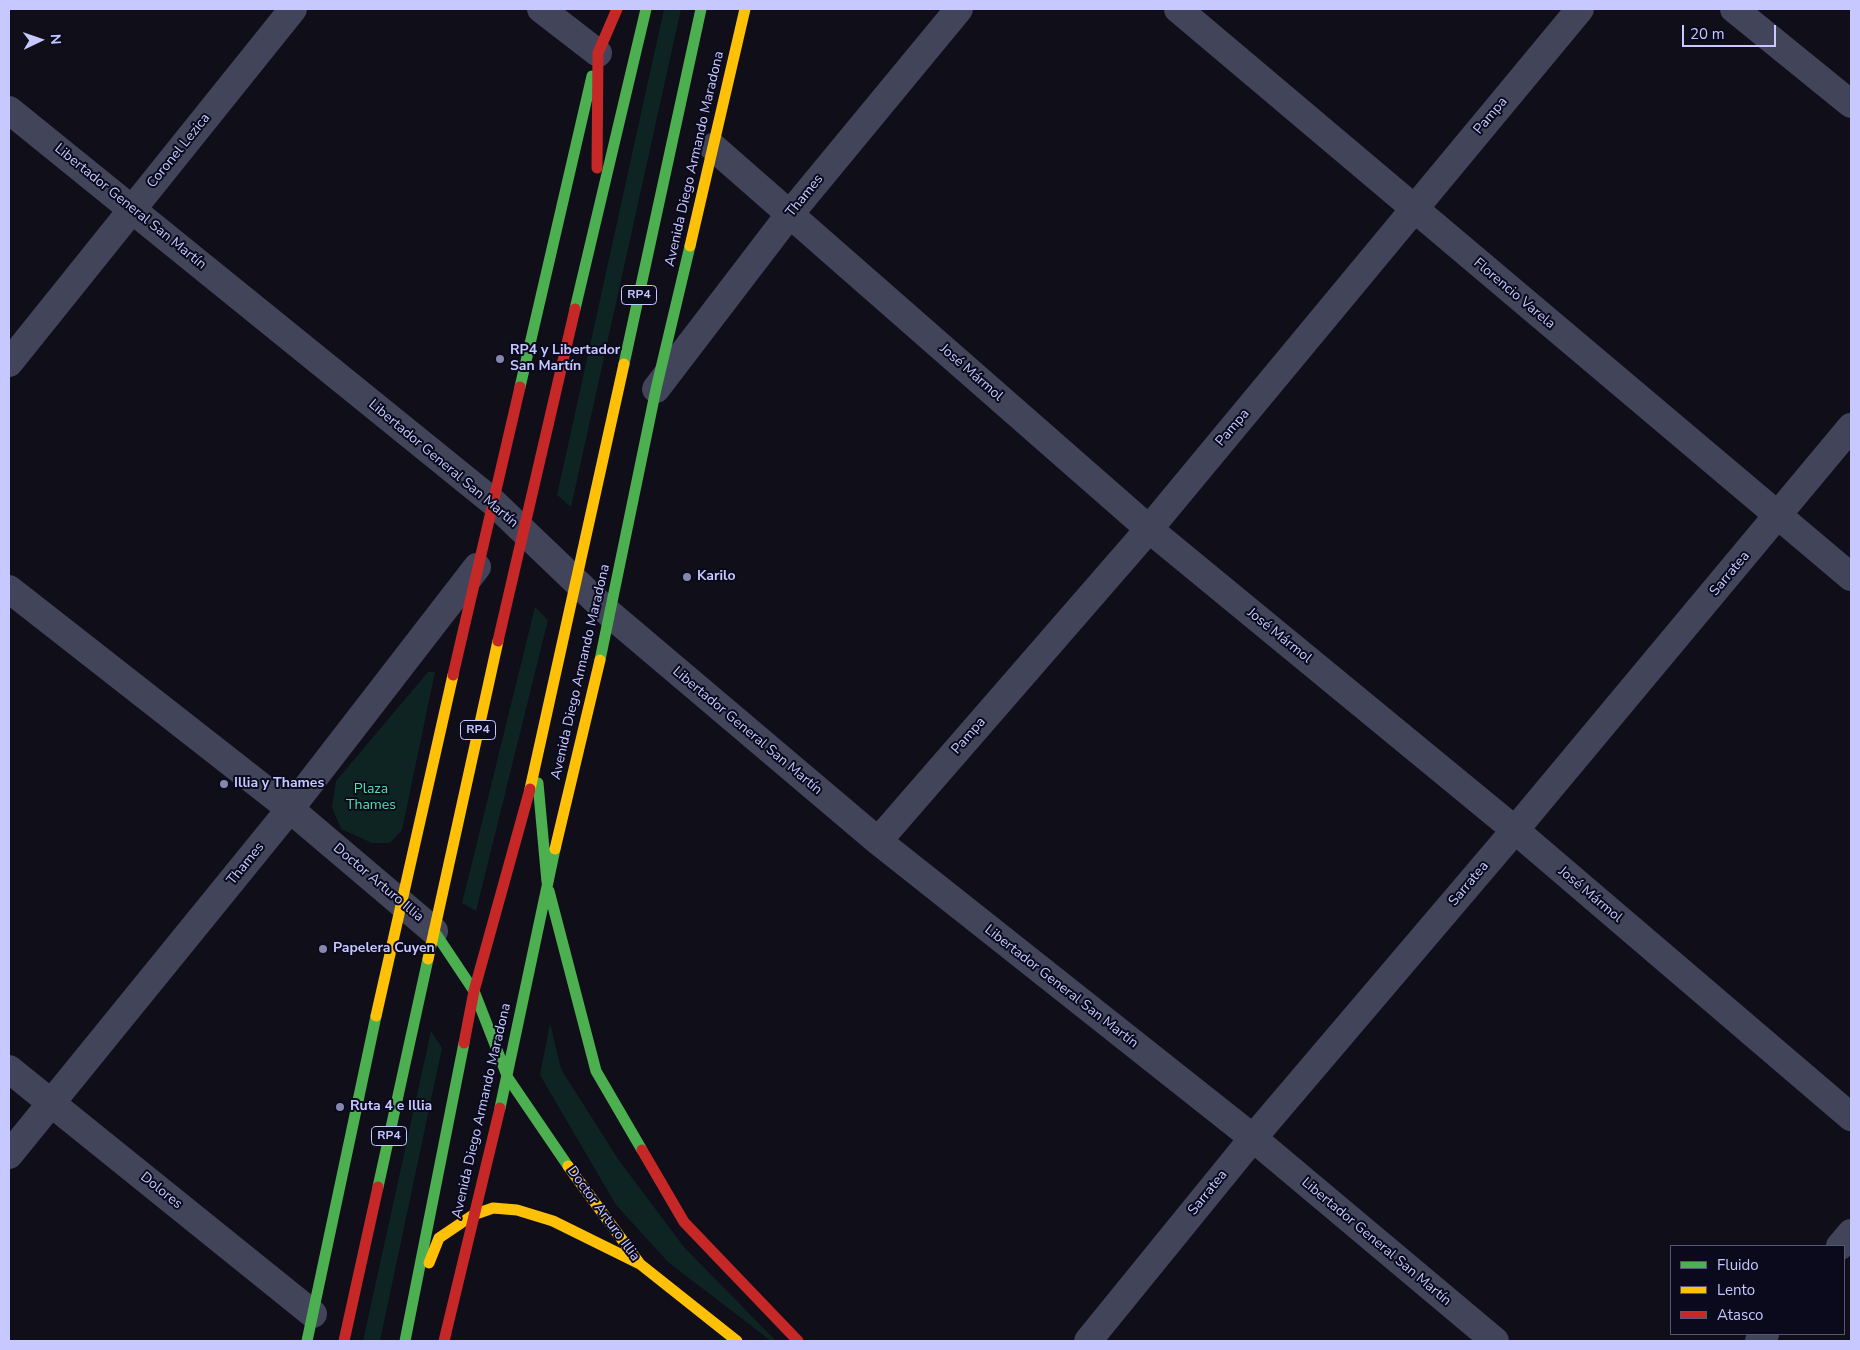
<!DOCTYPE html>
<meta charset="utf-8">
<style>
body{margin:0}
#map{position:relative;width:1860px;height:1350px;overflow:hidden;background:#0f0e19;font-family:"Nunito Sans",sans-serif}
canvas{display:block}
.frame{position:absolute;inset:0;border:10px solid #c6c8ff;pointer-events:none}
.legend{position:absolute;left:1670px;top:1245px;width:175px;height:90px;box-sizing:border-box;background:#0b0a1d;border:1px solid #565677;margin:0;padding:6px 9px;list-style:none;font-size:15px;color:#c6c8ff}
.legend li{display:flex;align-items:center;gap:10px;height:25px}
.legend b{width:25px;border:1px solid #565677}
.north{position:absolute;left:15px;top:15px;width:50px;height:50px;-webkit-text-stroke:4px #0b0a1d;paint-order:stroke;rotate:87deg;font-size:14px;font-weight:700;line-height:20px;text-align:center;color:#c6c8ff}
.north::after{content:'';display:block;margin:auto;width:18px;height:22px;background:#c6c8ff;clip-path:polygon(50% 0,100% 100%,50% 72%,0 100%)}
.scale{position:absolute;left:1682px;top:25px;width:94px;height:22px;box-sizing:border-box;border:2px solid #c6c8ff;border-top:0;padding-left:6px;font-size:15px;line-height:18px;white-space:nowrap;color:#c6c8ff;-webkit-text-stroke:4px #0b0a1d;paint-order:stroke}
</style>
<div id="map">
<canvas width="1860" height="1350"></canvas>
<div class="frame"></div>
<ul class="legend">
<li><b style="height:6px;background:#4caf50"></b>Fluido</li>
<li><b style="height:6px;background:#ffc107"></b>Lento</li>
<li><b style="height:6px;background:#c62828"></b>Atasco</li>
</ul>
<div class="north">N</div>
<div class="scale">20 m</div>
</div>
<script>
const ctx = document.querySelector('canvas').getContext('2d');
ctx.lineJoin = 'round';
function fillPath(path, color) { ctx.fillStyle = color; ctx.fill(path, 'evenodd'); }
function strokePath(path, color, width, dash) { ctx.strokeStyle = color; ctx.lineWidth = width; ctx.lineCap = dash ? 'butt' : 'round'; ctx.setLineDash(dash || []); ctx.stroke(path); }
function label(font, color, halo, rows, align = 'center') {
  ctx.font = font + ' "Nunito Sans",sans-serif'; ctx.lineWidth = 4; ctx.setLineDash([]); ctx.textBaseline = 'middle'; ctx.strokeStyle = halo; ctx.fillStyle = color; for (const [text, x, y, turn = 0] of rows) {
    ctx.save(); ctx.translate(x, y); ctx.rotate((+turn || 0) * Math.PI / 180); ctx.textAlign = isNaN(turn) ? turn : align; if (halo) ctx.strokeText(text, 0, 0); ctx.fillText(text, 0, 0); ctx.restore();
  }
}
fillPath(new Path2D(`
 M664,9H681L571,507L557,495Z
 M535,607L548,620L476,911L462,903Z
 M428,672H435L402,830L390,843H372L341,829L332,807L336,781Z
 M550,1023L561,1069L618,1159L684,1247L776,1341H771L668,1262L616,1205L540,1075Z
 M431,1031L442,1048L380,1341H363Z`), '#0d2422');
strokePath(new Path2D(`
 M541,9L598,53
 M1178,9L1851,577
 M1734,9L1851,104
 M9,110L492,501L611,615L878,841L1253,1138L1495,1341
 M713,147L1149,529L1515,830L1851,1117
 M9,363L293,9
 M656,389L789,215L959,9
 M9,589L290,809L434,931
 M878,841L1149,529L1580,9
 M9,1069L313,1314
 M9,1155L290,809L477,567
 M1840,1246L1851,1233
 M1088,1341L1253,1138L1515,830L1851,427
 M1759,1341L1765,1334`), '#42445a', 28);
strokePath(new Path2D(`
 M575,309L646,9
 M624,364L701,9
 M520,387L592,76
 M600,660L656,389L690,246
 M538,783L547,882
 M549,891L596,1071L642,1150
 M434,931L474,991L508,1078L568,1166
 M500,1108L555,849
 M378,1187L428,959
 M307,1341L376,1016
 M405,1341L464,1043`), '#4caf50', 11);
strokePath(new Path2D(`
 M690,246L745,9
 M530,789L624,364
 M555,849L600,660
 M428,959L498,641
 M376,1016L453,675
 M568,1166L640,1264L737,1341
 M429,1263L439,1238L473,1215L493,1208L517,1210L553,1221L640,1264`), '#ffc107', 11);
strokePath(new Path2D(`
 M597,168L598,53L617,9
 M498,641L575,309
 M453,675L520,387
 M464,1043L474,991L530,789
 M642,1150L684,1222L798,1341
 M344,1341L378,1187
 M444,1341L500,1108`), '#c62828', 11);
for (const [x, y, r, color] of [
 [500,359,5,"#8687ae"],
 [687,577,5,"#8687ae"],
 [224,784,5,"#8687ae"],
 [323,949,5,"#8687ae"],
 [340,1107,5,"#8687ae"]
]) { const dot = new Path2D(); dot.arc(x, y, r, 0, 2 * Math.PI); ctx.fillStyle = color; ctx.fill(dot); strokePath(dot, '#0b0a1d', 2); }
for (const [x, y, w] of [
 [639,295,35],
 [478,730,35],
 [389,1136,35]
]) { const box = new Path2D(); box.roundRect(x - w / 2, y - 9.5, w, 19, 4); ctx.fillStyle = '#0b0a1d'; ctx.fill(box); strokePath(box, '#c6c8ff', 1); }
label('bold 12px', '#c6c8ff', null, [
 ["RP4",639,295],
 ["RP4",478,730],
 ["RP4",389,1136]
]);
label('14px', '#c6c8ff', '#0b0a1d', [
 ["Pampa",1491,116,-50],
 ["Coronel Lezica",179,151,-51],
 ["Avenida Diego Armando Maradona",695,159,-77],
 ["Thames",805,196,-51],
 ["Libertador General San Martín",130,207,39],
 ["Florencio Varela",1514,294,40],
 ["José Mármol",971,373,41],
 ["Pampa",1233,428,-50],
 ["Libertador General San Martín",443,464,40],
 ["Sarratea",1730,574,-50],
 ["José Mármol",1279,636,39],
 ["Avenida Diego Armando Maradona",581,672,-77],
 ["Libertador General San Martín",747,731,40],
 ["Pampa",969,736,-49],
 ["Thames",246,864,-51],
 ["Doctor Arturo Illia",378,883,40],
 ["Sarratea",1469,884,-50],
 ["José Mármol",1590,895,40],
 ["Libertador General San Martín",1061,987,38],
 ["Avenida Diego Armando Maradona",482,1111,-77],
 ["Dolores",161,1191,39],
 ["Sarratea",1208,1193,-51],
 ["Doctor Arturo Illia",603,1214,54],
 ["Libertador General San Martín",1376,1242,40]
]);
label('bold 14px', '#c6c8ff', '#0b0a1d', [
 ["RP4 y Libertador",510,351],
 ["San Martín",510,367],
 ["Karilo",697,577],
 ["Illia y Thames",234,784],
 ["Papelera Cuyen",333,949],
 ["Ruta 4 e Illia",350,1107]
], 'left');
label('14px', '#4ee4aa', '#0b0a1d', [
 ["Plaza",371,790],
 ["Thames",371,806]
]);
</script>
